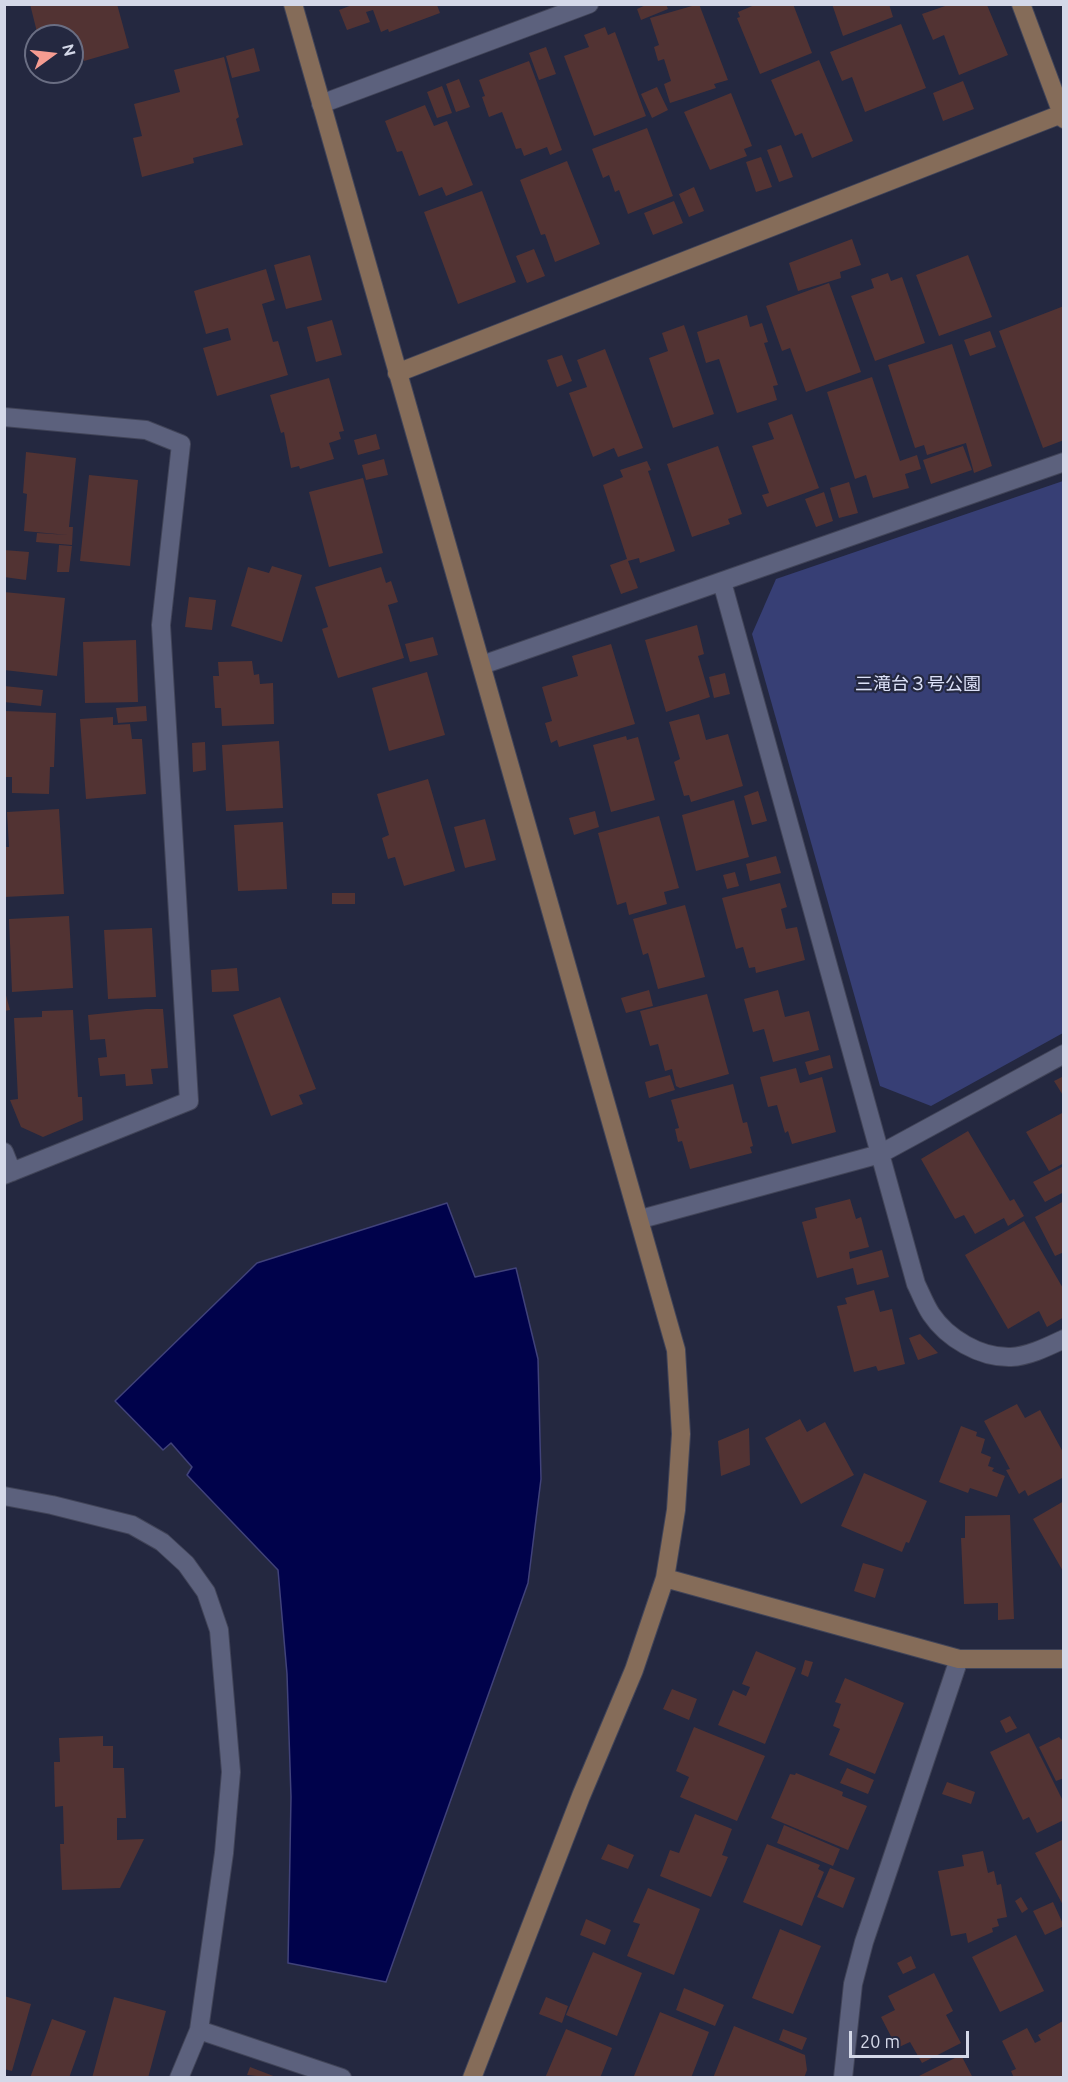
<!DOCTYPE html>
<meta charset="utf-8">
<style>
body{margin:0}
#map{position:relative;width:1068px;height:2082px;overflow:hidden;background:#242840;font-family:Ubuntu,sans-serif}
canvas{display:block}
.frame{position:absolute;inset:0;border:6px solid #d4d8e8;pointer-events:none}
.north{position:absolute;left:24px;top:24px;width:60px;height:60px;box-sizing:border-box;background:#242840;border:2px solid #6a6e83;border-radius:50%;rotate:75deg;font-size:16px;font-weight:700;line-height:24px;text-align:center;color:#d4d8e8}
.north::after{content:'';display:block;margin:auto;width:21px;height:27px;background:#f59c91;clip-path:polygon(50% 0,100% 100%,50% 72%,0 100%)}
.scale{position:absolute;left:849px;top:2031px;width:120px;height:27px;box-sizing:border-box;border:3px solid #d4d8e8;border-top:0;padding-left:8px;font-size:18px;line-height:21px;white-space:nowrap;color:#d4d8e8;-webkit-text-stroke:4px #242840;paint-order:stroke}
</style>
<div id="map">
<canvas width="1068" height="2082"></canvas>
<div class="frame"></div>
<div class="north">N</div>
<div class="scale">20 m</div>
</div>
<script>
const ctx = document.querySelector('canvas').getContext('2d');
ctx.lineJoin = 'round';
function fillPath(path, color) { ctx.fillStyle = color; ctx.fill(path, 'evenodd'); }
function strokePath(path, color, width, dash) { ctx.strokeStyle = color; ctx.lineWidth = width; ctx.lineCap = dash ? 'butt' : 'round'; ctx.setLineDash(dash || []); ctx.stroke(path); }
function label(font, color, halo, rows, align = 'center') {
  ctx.font = font + ' Ubuntu,"Noto Sans JP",sans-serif'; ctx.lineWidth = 4.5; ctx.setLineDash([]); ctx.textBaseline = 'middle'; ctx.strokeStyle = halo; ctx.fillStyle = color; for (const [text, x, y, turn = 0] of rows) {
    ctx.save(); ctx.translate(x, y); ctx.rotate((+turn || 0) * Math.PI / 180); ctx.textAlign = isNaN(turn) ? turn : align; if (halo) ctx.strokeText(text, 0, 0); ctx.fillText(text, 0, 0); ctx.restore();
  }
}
fillPath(new Path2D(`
 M1063,481V1033L931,1106L880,1086L752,634L776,579Z`), '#373f75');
const water = new Path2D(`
 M447,1203L475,1277L516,1268L538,1359L541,1479L528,1583L386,1982L288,1963L291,1797L287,1674L278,1570L187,1475L192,1467L171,1443L163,1450L115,1401L257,1263Z`);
fillPath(water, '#00024b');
strokePath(water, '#40427a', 1.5);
fillPath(new Path2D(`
 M30,4H117L129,48L84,61L79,44L72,45V36H38Z
 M648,4H666L668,9L641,20L637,9Z
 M699,4L728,80L714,84L716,88L670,103L664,84L671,81L664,59L658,61L654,47L659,45L650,18Z
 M757,4H793L812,53L760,74L737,18L740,17L738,12Z
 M832,4H889L893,17L843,36Z
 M352,5H437L440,13L389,32L388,29L381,32L373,10L366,12L370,22L347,30L339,10Z
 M948,5H987L1008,55L959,75L944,35L933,40L922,14Z
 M901,24L926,88L865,112L852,77L842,81L830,52Z
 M605,27L608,35L615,32L646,116L594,136L564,56L589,47L584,35Z
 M546,47L556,74L539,80L529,53Z
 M254,48L260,71L232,78L226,56Z
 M224,57L239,117L236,119L243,145L193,158L194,163L142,177L133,138L142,136L134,104L180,92L174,70Z
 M819,60L853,141L812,158L802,133L795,136L771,80Z
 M529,61L562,150L550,155L547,147L524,156L521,148L516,149L502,112L489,117L482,97L485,96L479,80Z
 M459,79L470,107L456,112L446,84Z
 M963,81L974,109L943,121L933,93Z
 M442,86L452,113L437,118L427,92Z
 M657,87L668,110L652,118L641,94Z
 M731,93L752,146L744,149L747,156L710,170L684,112Z
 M425,105L434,126L447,121L473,185L446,196L442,187L419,196L402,151L397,152L385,121Z
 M647,128L673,196L628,214L619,190L615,192L609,175L603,178L592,149Z
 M781,145L793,177L779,182L767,150Z
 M761,157L772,187L756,192L746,162Z
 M567,161L600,244L555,262L545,234L541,235L520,180Z
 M694,187L704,211L689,217L679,194Z
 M482,191L516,282L458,304L424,212Z
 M674,201L683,223L653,235L644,213Z
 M852,239L861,265L840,272L841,278L798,291L789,263Z
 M534,249L545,276L527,283L516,256Z
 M310,255L322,300L286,309L274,265Z
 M968,255L992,317L939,336L916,275Z
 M266,269L275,300L262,304L273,342L278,341L288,375L217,396L203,348L231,340L228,328L206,334L194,291Z
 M888,273L891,281L902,277L925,343L875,361L851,296L874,288L871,279Z
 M829,283L861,372L806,392L790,348L782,351L766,306Z
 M1064,306V440L1043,448L999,331Z
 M747,315L750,327L762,323L768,342L764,343L778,385L773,386L777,400L737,413L719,359L706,363L697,332Z
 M332,320L342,355L316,362L307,327Z
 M684,325L714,414L673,428L649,358L668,351L662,333Z
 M990,331L996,347L970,356L964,340Z
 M952,344L992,466L974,473L966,443L927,455L924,445L915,448L888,365Z
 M605,349L643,448L618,457L614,448L593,457L569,393L587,387L577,360Z
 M562,355L572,381L557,387L547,360Z
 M872,377L900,461L917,455L921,469L905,474L909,488L873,498L866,475L855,479L827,392Z
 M329,378L344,431L339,432L341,439L329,443L334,459L300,469L299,466L291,468L284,432L281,433L270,395Z
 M792,414L819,488L767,507L762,495L769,493L752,446L774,439L768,423Z
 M376,434L380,449L358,455L354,440Z
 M718,446L742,514L728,519L730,524L692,537L667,464Z
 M963,446L972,470L931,484L923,460Z
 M26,452L76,458L69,527H73L72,545L36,542L37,533L68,535L24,531L27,494L23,493Z
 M384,459L388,475L366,480L362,465Z
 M647,461L651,470L648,471L675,551L640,563L639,558L628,561L638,588L621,594L610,565L627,559L603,485L623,477L620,470Z
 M89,475L138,480L130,566L80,561Z
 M363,478L383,553L329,567L309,492Z
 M849,482L858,513L839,518L830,488Z
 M824,492L833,521L816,527L805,499Z
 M59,545L72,546L69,572H57Z
 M4,550L29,552L26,580L4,577Z
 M272,566L302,575L282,642L231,626L248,567L269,573Z
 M381,567L386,583L391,581L398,602L388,605L404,658L338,678L322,629L328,627L315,587Z
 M4,592L65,598L57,676L4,670Z
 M189,597L216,600L212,630L185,627Z
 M697,625L704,654L698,656L710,697L666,712L645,640Z
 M433,637L438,655L410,662L405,644Z
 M136,640L138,702L85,703L83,642Z
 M611,644L635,724L559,747L557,740L551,743L545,723L552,721L542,687L578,676L572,656Z
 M252,661L254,675L259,674L260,684L273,683L274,724L222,726L221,708H215L213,676H219L218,662Z
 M427,672L445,735L389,751L372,688Z
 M725,673L730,694L714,698L709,677Z
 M4,686L43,690L41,706L4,702Z
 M146,706L147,721L118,723L116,708Z
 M4,711L56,713L54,767H50L49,794L12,793V777H4Z
 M699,714L706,740L728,734L743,786L691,802L689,795L684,796L674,762L680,759L669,722Z
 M113,717V725L130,724L132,739H142L146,794L86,799L80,719Z
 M626,736L627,740L638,737L655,800L611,812L593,745Z
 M279,741L283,808L226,811L222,745Z
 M205,742L206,770L193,772L192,743Z
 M428,779L455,871L404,886L395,857L388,859L382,838L389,835L377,794Z
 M758,791L767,821L752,825L744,796Z
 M734,800L749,857L696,871L682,815Z
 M59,809L64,894L4,897V847H9L7,812Z
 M595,811L599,827L574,835L569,818Z
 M659,816L679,888L664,892L667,904L629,915L626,902L617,905L598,833Z
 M485,819L496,860L465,868L454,827Z
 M283,822L287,889L238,891L234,825Z
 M776,856L781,873L750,881L746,864Z
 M735,872L739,886L727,889L723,875Z
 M780,883L787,907L781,909L786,929L797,927L805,960L756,973L755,967L749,968L743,947L736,949L722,898Z
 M332,893H355V904H332Z
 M685,905L705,977L658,989L648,953L643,955L633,919Z
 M69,916L73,988L12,992L9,919Z
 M152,928L156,997L108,999L104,930Z
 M237,968L239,991L212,992L211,970Z
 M4,988L10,1010L4,1011Z
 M649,990L653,1006L626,1013L621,998Z
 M778,990L785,1017L809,1011L819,1050L773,1062L764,1029L753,1032L744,999Z
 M707,994L729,1074L680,1088L676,1086L672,1069L665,1071L658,1044L650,1046L640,1011Z
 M280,997L316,1089L299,1095L303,1104L271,1116L233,1015Z
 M146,1009H163L168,1068L151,1069L153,1084L126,1086L125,1074L100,1076L98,1058L107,1057L105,1039L90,1040L88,1015Z
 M73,1010L78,1097H82L83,1120L43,1137L21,1127L10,1100L18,1099L14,1018L42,1017V1011Z
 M830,1055L833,1068L809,1075L805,1062Z
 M796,1068L800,1083L822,1077L836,1132L792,1144L788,1131L785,1133L777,1105L768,1107L760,1077Z
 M670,1075L675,1090L649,1098L645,1082Z
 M1064,1076V1097L1054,1081Z
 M733,1084L743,1123L747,1122L753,1146L750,1147L752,1153L690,1169L682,1141L678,1142L675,1129L679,1128L671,1100Z
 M1064,1112V1163L1049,1171L1026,1132Z
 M968,1131L1010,1201L1014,1199L1024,1216L1008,1226L1004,1218L975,1234L964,1215L955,1219L921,1159Z
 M1064,1166V1192L1045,1202L1033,1182Z
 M850,1199L856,1219L861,1217L869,1247L849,1252L850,1259L882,1250L889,1277L857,1285L853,1268L817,1278L802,1222L817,1218L815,1208Z
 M1064,1201V1252L1055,1256L1035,1217Z
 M1024,1221L1064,1290V1317L1047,1327L1039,1311L1008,1329L965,1255Z
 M874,1290L880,1312L892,1309L905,1364L878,1371L876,1366L854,1372L837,1306L847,1304L845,1298Z
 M920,1334L938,1353L918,1360L909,1338Z
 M1017,1404L1025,1418L1040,1410L1064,1454V1477L1028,1496L1025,1490L1019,1494L1006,1470L1010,1469L984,1421Z
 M800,1419L807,1432L825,1422L854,1475L801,1504L765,1438Z
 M961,1426L977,1432L976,1436L985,1439L981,1453L991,1457L988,1466L994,1468L992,1471L1005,1476L997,1497L970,1488L968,1493L939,1482Z
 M749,1428L750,1465L721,1476L718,1441Z
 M864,1473L927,1501L909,1543L906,1542L902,1552L841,1526Z
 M1064,1501V1573L1033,1519Z
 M1010,1515L1014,1619L998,1620V1603L964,1604L961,1538H965V1516Z
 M863,1563L884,1569L875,1598L854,1591Z
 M756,1651L796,1668L765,1744L718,1725L733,1690L746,1696L750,1687L742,1684Z
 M805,1660L813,1662L808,1677L801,1674Z
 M845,1678L904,1703L875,1774L829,1755L840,1729L833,1726L841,1704L835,1702Z
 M672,1689L697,1699L689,1720L663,1709Z
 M1010,1716L1017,1728L1006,1733L1000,1721Z
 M694,1727L765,1756L737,1821L680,1797L689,1777L676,1771Z
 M1029,1733L1064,1803V1820L1037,1833L1029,1817L1023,1820L990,1752Z
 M103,1736V1746H113V1768H124L126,1818H117V1840L144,1839L120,1888L62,1890L60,1844H64L63,1806L55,1807L54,1762H60L59,1738Z
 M1059,1737L1064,1742V1778L1056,1781L1039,1747Z
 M847,1768L874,1780L868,1794L840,1783Z
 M796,1773L843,1792L842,1796L867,1806L848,1850L771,1818L790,1774L795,1775Z
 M947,1782L975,1792L971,1804L942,1794Z
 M695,1814L732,1829L722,1855L728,1857L711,1897L660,1876L670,1850L679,1853Z
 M784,1825L840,1849L833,1866L777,1843Z
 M1064,1839V1907L1035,1853Z
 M608,1844L634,1855L628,1869L601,1859Z
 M767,1844L820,1865L818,1869L824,1872L802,1926L743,1902Z
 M983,1851L988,1873L994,1871L997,1885L1001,1884L1007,1917L997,1919L999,1926L992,1928L993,1932L968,1943L966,1933L951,1936L938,1871L964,1866L962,1855Z
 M830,1868L855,1878L843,1908L817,1897Z
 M648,1888L700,1909L674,1975L627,1956L640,1924L633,1922Z
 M1021,1897L1028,1909L1022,1913L1015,1901Z
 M1053,1902L1064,1926L1045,1935L1033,1911Z
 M586,1919L611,1930L605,1945L580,1935Z
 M780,1929L821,1946L793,2014L752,1998Z
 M1016,1935L1044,1991L1000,2012L972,1957Z
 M593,1952L642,1973L617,2036L566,2015Z
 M911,1956L916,1968L903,1974L897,1963Z
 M934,1973L953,2011L946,2015L961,2043L922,2063L910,2042L897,2048L881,2017L895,2010L888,1996Z
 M684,1988L724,2005L715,2026L676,2010Z
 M4,1996L31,2004L12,2071L4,2069Z
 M114,1997L166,2011L148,2078H92Z
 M546,1997L568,2006L562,2023L539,2014Z
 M660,2012L709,2032L691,2078L634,2076Z
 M52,2019L86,2031L69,2078H30Z
 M1063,2021L1064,2078H1014L1011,2071L1016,2069L1002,2041L1027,2028L1035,2043L1041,2040L1038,2035Z
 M734,2026L805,2055L807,2070L804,2078H713Z
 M566,2029L612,2048L600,2078H545Z
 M783,2029L807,2038L802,2050L779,2040Z
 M961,2055L973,2078H915Z
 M250,2067L276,2077V2078L247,2075Z`), '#523333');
const street = new Path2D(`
 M321,104L589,4
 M4,417L146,430L181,444L161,625L189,1101L4,1175
 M722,582L916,1284C921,1294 925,1305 931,1314C947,1338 980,1358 1011,1357C1029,1356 1047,1347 1064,1339
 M482,665L1064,462
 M4,1152L12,1172
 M641,1219L880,1154L1064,1054
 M4,1496L52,1505L132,1525L162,1542L186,1564L206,1592L219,1630L231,1772L224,1853L199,2030L179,2078
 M199,2030L342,2078
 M843,2078L853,1984L864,1942L959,1659`);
const secondary = new Path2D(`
 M293,4L676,1350L681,1434L676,1510L665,1578L634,1670L581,1796L472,2078
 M1021,4L1064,119
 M397,373L1064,113
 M665,1578L959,1659H1064`);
strokePath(street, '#414458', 20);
strokePath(secondary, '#414458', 20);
strokePath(street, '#5c617d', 18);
strokePath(secondary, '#856c59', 18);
label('18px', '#dce1f8', '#242840', [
 ["三滝台３号公園",918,684]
]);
</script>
